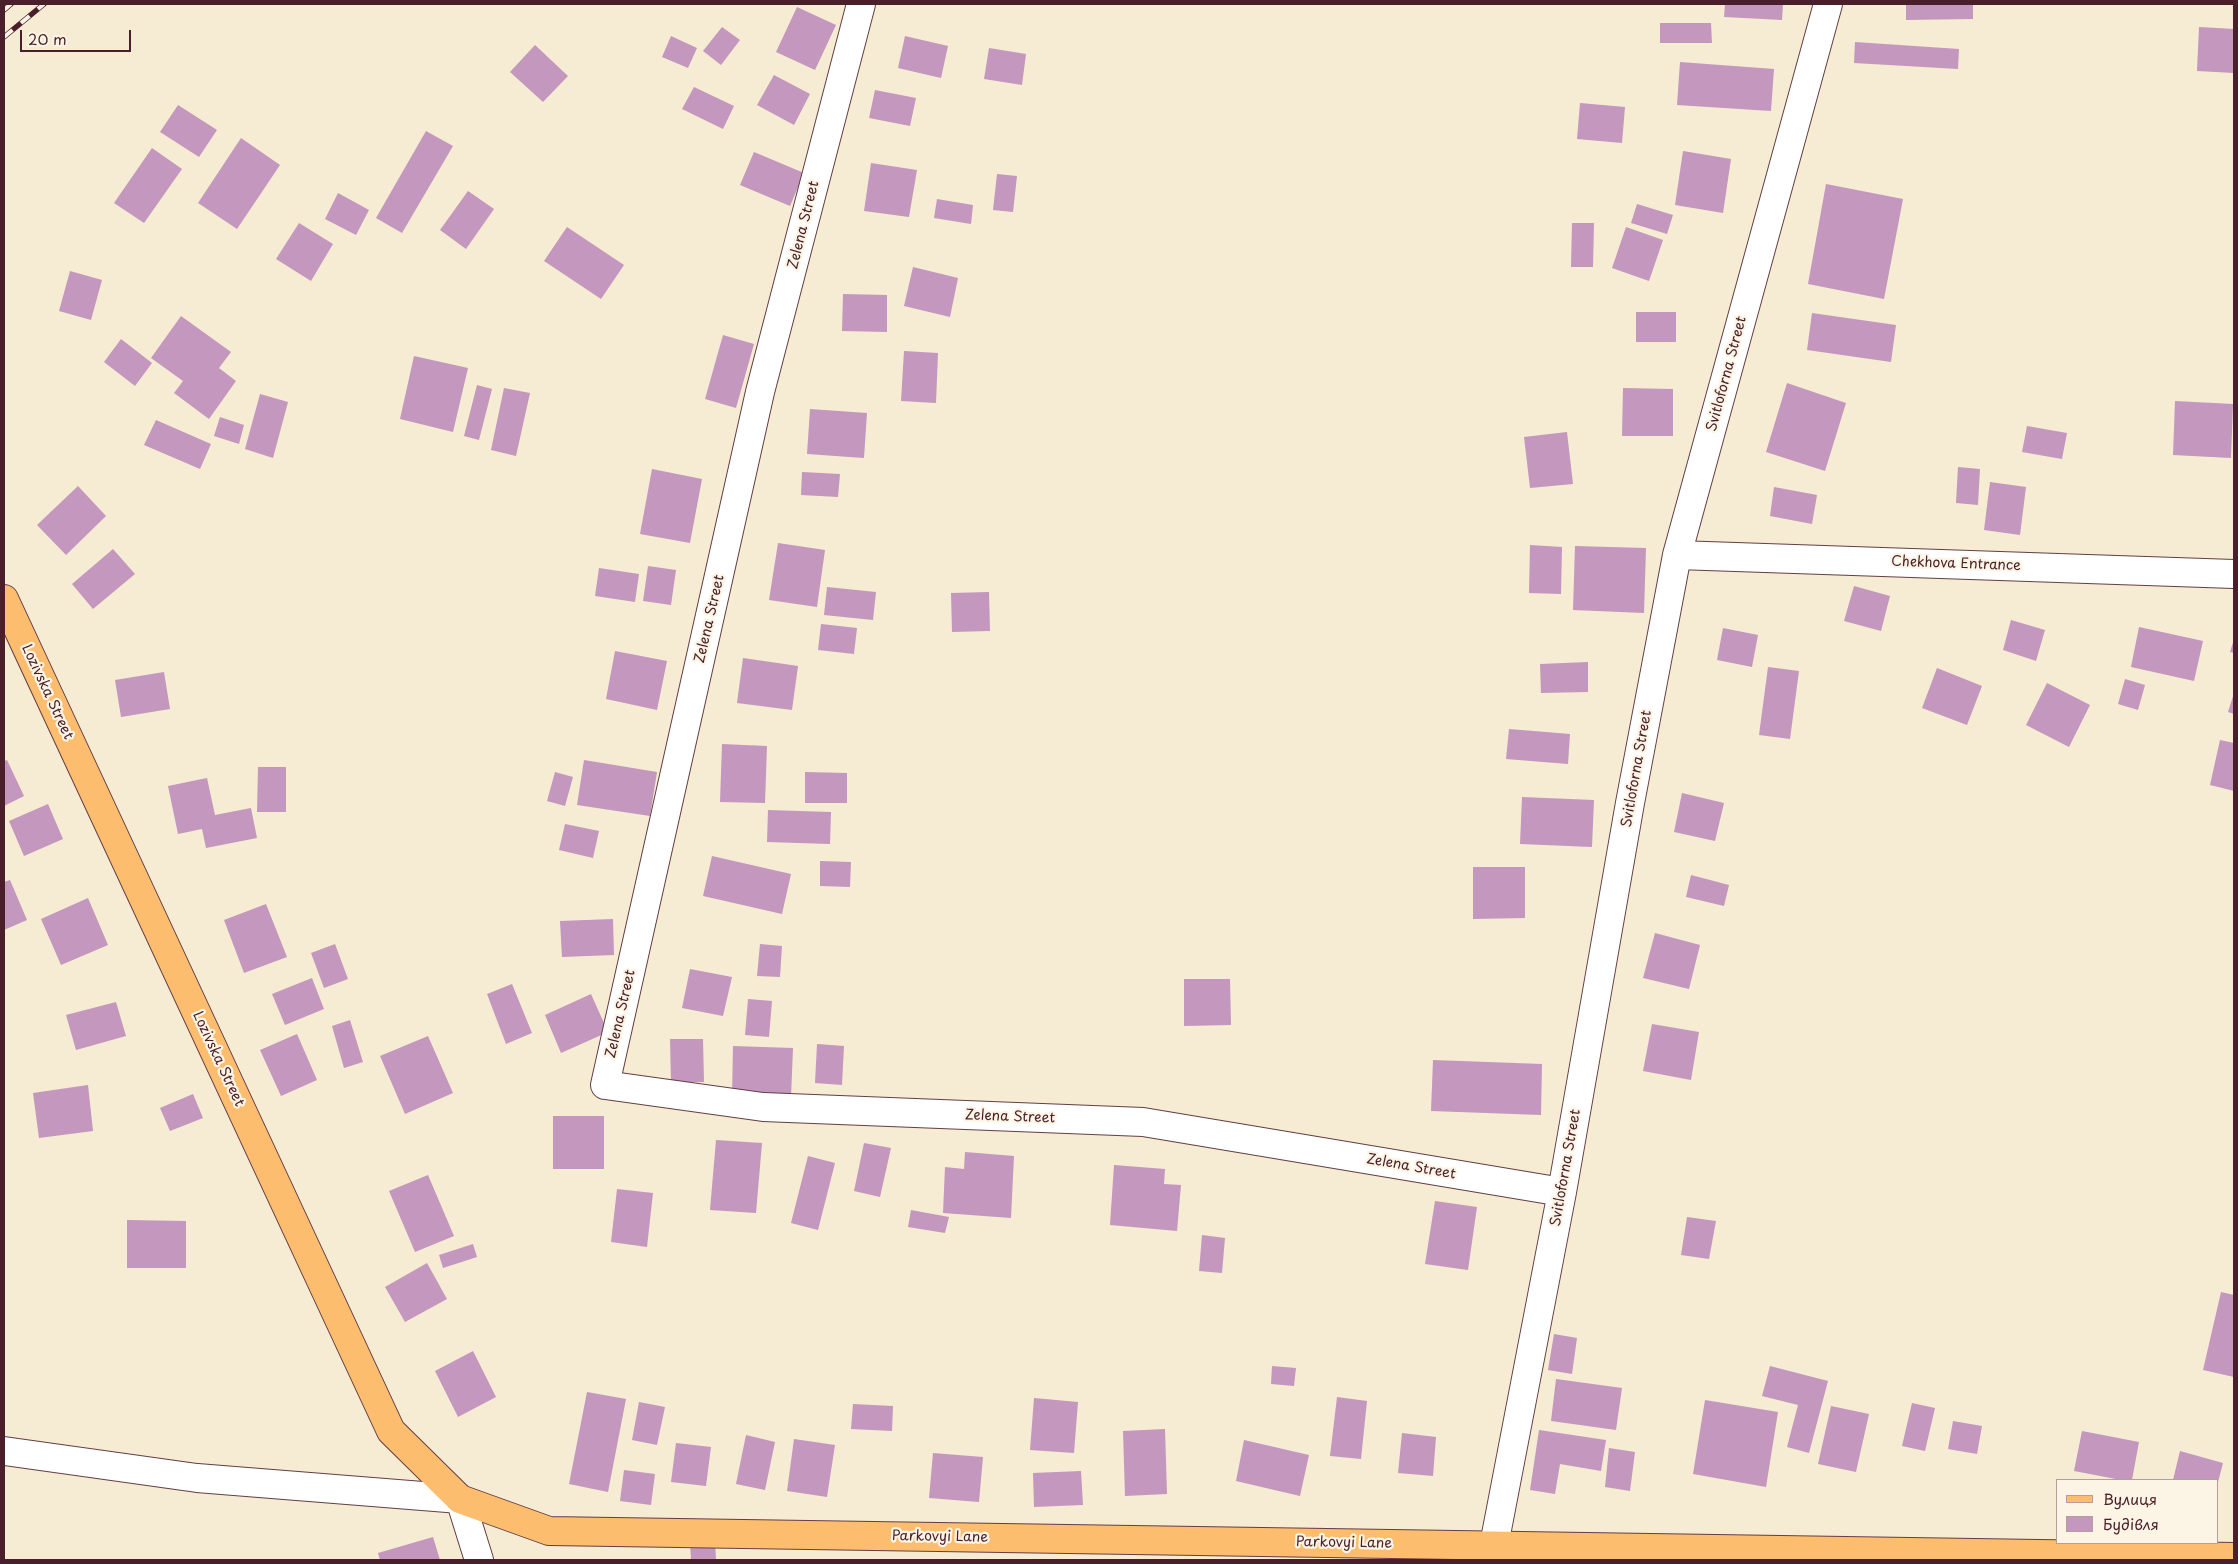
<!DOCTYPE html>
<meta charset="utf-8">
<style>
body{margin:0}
#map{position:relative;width:2238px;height:1564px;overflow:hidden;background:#f6ebd3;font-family:"Playpen Sans",sans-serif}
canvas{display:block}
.frame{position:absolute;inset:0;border:5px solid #4a1f2b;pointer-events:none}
.legend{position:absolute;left:2056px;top:1479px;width:162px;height:65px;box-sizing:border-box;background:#fcf5e5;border:1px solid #b59f9b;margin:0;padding:6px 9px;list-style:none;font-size:15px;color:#4a1f2b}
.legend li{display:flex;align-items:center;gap:10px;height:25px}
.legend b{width:25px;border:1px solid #b59f9b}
.scale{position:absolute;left:20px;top:30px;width:111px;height:22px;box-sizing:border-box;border:2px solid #4a1f2b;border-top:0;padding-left:6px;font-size:15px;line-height:18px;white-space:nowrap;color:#4a1f2b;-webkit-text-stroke:4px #fcf5e5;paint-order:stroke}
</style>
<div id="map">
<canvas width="2238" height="1564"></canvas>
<div class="frame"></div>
<ul class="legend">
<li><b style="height:6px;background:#fcbd6f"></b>Вулиця</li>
<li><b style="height:14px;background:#c397be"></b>Будівля</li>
</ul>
<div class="scale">20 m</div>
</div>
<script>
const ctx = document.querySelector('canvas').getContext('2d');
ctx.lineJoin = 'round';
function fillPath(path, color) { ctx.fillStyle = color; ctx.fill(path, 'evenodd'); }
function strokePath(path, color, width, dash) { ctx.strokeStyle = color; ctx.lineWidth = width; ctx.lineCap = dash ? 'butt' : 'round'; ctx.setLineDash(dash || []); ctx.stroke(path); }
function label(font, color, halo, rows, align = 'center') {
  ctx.font = font + ' "Playpen Sans",sans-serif'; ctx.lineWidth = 4.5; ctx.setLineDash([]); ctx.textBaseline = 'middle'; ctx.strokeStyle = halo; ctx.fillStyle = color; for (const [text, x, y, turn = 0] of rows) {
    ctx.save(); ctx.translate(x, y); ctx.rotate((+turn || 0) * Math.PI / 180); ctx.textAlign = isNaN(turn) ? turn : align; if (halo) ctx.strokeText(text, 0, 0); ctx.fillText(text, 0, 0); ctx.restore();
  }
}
fillPath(new Path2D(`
 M1725,4H1783L1782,20L1724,17Z
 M1906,4H1973V19L1906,20Z
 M797,7L836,25L815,70L776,52Z
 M1660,23H1711L1712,43H1660Z
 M722,27L740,40L721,65L703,51Z
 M2199,27L2234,29V73L2197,71Z
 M671,36L697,48L688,68L662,57Z
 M905,36L948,46L941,78L898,68Z
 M1855,42L1959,49L1958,69L1854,63Z
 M535,45L568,76L543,102L510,72Z
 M989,48L1026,54L1022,85L984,79Z
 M1680,62L1774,69L1771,111L1677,105Z
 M774,75L810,94L794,125L757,105Z
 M694,87L734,106L723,129L682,109Z
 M875,90L916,98L910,126L869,118Z
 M1580,103L1625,107L1622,143L1577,139Z
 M178,105L217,130L199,157L160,132Z
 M426,131L453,146L402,233L376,218Z
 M241,138L280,165L237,229L198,203Z
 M152,148L182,169L144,223L114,203Z
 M1683,151L1731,159L1723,213L1675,205Z
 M754,152L804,173L790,206L740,185Z
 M871,163L917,170L909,217L864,211Z
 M997,174L1017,176L1013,212L993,210Z
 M1826,184L1903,199L1884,299L1808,284Z
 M468,191L494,209L466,249L440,230Z
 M338,193L369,210L356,235L325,219Z
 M937,199L973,205L971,224L934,218Z
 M1637,204L1673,215L1667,234L1631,223Z
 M299,223L333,244L311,281L276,259Z
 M1572,223H1594L1593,267H1571Z
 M567,227L624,265L601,299L544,261Z
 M1626,227L1663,240L1649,281L1612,268Z
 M913,267L958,278L950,317L904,306Z
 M70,271L102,280L91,320L59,311Z
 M843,294L887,295V332L842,331Z
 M1636,312H1676V342H1636Z
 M1812,313L1896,325L1891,362L1807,350Z
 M181,316L231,352L219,368L236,381L209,419L174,393L183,381L151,358Z
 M723,335L754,344L736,408L705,399Z
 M121,339L152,363L135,386L104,362Z
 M904,351L938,353L936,403L901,401Z
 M414,356L468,368L453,432L400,419Z
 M1787,383L1846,403L1825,471L1766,452Z
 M477,385L492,389L479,440L464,436Z
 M504,388L530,393L516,456L491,450Z
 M1623,388L1673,389V436H1622Z
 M260,394L288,402L273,458L245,449Z
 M2175,401L2233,404L2231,458L2173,455Z
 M810,409L867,413L864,458L807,454Z
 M220,417L244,425L239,444L214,436Z
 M156,420L211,444L200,469L144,445Z
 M2027,426L2067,433L2062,459L2022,452Z
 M1567,432L1573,484L1530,488L1524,437Z
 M1958,467L1980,469L1978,505L1956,503Z
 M652,469L702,479L690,543L640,534Z
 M802,472L840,474L838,497L801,495Z
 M1990,482L2026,487L2020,535L1984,530Z
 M78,486L106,516L66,555L37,525Z
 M1774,487L1817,495L1812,524L1770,516Z
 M778,543L825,550L817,607L769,600Z
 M1530,545L1562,547L1561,594L1529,593Z
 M1575,546L1646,548L1644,613L1573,610Z
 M113,549L135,574L93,609L72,584Z
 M648,566L676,570L671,605L643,601Z
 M599,568L639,574L635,602L595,596Z
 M1854,586L1890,596L1881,631L1844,621Z
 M827,587L876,592L873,620L824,615Z
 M989,592L990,631L952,632L951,593Z
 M2011,620L2045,630L2036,661L2003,650Z
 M821,624L857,628L854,654L818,650Z
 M2139,627L2203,641L2194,681L2131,667Z
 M1723,628L1758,635L1752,667L1717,660Z
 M2234,639V653L2230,652Z
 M615,651L667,661L657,710L606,699Z
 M743,658L798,666L792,710L737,703Z
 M1588,662V692L1541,693L1540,664Z
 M1768,667L1799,671L1790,739L1759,735Z
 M1937,668L1982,686L1967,725L1922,708Z
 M164,672L170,709L121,717L115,680Z
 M2125,679L2145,685L2138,710L2118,704Z
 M2047,683L2090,705L2069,747L2026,725Z
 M2234,693V714L2228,712Z
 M1509,729L1570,734L1568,764L1506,759Z
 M2220,740L2234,743V791L2210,785Z
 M722,744L767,746L765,803L720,802Z
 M7,760L24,796L4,806V761Z
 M584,760L657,772L650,816L577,805Z
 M258,767H286V812H257Z
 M555,772L573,777L565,806L547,801Z
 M805,772L847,773V803H805Z
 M207,778L215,815L251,808L257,838L206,848L202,829L178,834L168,786Z
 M1682,793L1724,803L1715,841L1674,832Z
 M1522,797L1594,800L1592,847L1520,844Z
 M48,804L63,839L24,856L9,821Z
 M768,810L831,812L830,844L767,842Z
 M565,824L599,831L593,858L559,850Z
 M712,856L791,874L782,914L703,896Z
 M820,861L851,862L850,887L820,886Z
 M1473,867H1525V918L1473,919Z
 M1691,875L1729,885L1724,906L1686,897Z
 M10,880L27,920L4,930V882Z
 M88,898L108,945L61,965L41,919Z
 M266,904L287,957L244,973L224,920Z
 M613,919L614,955L562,957L560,921Z
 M1655,933L1700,945L1689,989L1643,978Z
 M335,944L348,979L324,988L311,953Z
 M760,944L782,946L780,977L757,976Z
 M690,969L732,977L723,1016L682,1008Z
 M312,978L324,1009L285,1025L272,994Z
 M1184,979H1230L1231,1025L1184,1026Z
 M512,984L532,1033L506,1044L487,994Z
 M591,994L608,1032L561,1053L545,1015Z
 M748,999L772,1001L769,1037L745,1035Z
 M116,1002L126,1036L76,1050L66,1015Z
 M350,1020L363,1062L344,1068L332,1026Z
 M1652,1024L1699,1032L1691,1080L1643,1071Z
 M297,1034L317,1080L281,1096L260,1050Z
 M428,1036L453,1093L405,1114L380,1056Z
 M670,1039H703L704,1082L671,1083Z
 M817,1044L844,1046L842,1085L815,1083Z
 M733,1046L793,1048L791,1097L732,1096Z
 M1433,1060L1542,1064L1541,1115L1431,1111Z
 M88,1085L93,1131L39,1138L33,1093Z
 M193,1094L203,1118L170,1131L160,1108Z
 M553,1116H604V1169H553Z
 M716,1140L762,1143L756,1213L710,1210Z
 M864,1143L891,1148L880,1197L854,1191Z
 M965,1152L1014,1156L1011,1218L943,1213L945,1167L964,1169Z
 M808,1156L835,1163L818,1230L791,1223Z
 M1114,1165L1165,1169L1164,1184L1181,1185L1177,1231L1110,1225Z
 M428,1175L454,1236L415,1252L389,1191Z
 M617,1189L653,1193L647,1247L611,1242Z
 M1435,1201L1477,1207L1468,1270L1425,1264Z
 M911,1210L949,1217L945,1233L908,1227Z
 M1687,1217L1716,1221L1709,1259L1681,1255Z
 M127,1220L186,1221V1268H127Z
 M1202,1235L1225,1238L1222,1273L1199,1271Z
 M473,1244L477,1257L443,1268L439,1255Z
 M427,1263L447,1299L405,1322L385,1287Z
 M2221,1292L2234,1295V1377L2203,1370Z
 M1554,1334L1577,1338L1572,1374L1548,1370Z
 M473,1351L496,1397L458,1417L435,1371Z
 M1272,1366L1296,1368L1294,1386L1271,1384Z
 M1770,1366L1828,1381L1809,1453L1787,1447L1798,1405L1762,1396Z
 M1556,1379L1622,1388L1616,1430L1551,1421Z
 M587,1392L626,1399L608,1492L569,1484Z
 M1337,1397L1367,1401L1361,1459L1330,1456Z
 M1034,1398L1078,1402L1074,1453L1030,1450Z
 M1705,1400L1778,1412L1766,1487L1693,1474Z
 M639,1402L665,1407L657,1445L632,1440Z
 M1912,1403L1935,1408L1925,1451L1902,1446Z
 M853,1404L893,1406L892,1431L851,1429Z
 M1831,1406L1869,1414L1856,1472L1818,1464Z
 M1953,1421L1982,1426L1977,1454L1948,1449Z
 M1165,1429L1167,1494L1125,1496L1123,1431Z
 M1539,1430L1606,1440L1601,1471L1560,1464L1555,1494L1530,1490Z
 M2082,1431L2139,1442L2132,1480H2121L2074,1471Z
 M1402,1433L1436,1437L1433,1476L1398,1473Z
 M746,1435L775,1442L765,1490L736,1484Z
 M794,1439L835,1445L827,1497L787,1491Z
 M1244,1440L1309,1455L1300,1496L1236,1481Z
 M676,1443L711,1447L706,1486L671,1482Z
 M1609,1448L1635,1452L1630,1491L1605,1487Z
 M2180,1451L2223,1463L2217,1486V1480H2173Z
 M933,1453L983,1457L979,1502L929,1498Z
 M624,1470L655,1474L651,1505L620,1501Z
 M1081,1471L1083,1505L1034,1507L1033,1473Z
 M433,1537L440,1560H380L378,1553Z
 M715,1541L716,1560H691L690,1542Z`), '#c397be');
const minor = new Path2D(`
 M861,4L760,392L605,1085L763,1107L1143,1122L1562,1192
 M1677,555L2234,574
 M4,1451L197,1478L460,1499L479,1560
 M1501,1560L1494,1545L1562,1192L1630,803L1677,555L1828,4`);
const major = new Path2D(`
 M4,599L391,1431L460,1499L549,1531L2234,1557`);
strokePath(minor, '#643e44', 30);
strokePath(major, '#643e44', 30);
strokePath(minor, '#fff', 28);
strokePath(major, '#fcbd6f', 28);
const rail = new Path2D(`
 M4,10L11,4
 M4,37L44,4`);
strokePath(rail, '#4a1f2b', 5.5);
strokePath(rail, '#fcf5e5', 4, [11]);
label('14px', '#4a1f2b', '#fcf5e5', [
 ["Zelena Street",804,225,-76],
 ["Svitloforna Street",1727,374,-75],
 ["Chekhova Entrance",1956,564,2],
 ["Zelena Street",710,619,-77],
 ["Lozivska Street",47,692,65],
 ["Svitloforna Street",1637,769,-80],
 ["Zelena Street",621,1014,-77],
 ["Lozivska Street",218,1059,65],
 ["Zelena Street",1010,1117,2],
 ["Zelena Street",1411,1167,10],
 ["Svitloforna Street",1566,1168,-80],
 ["Parkovyi Lane",940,1537,1],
 ["Parkovyi Lane",1344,1543,1]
]);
</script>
